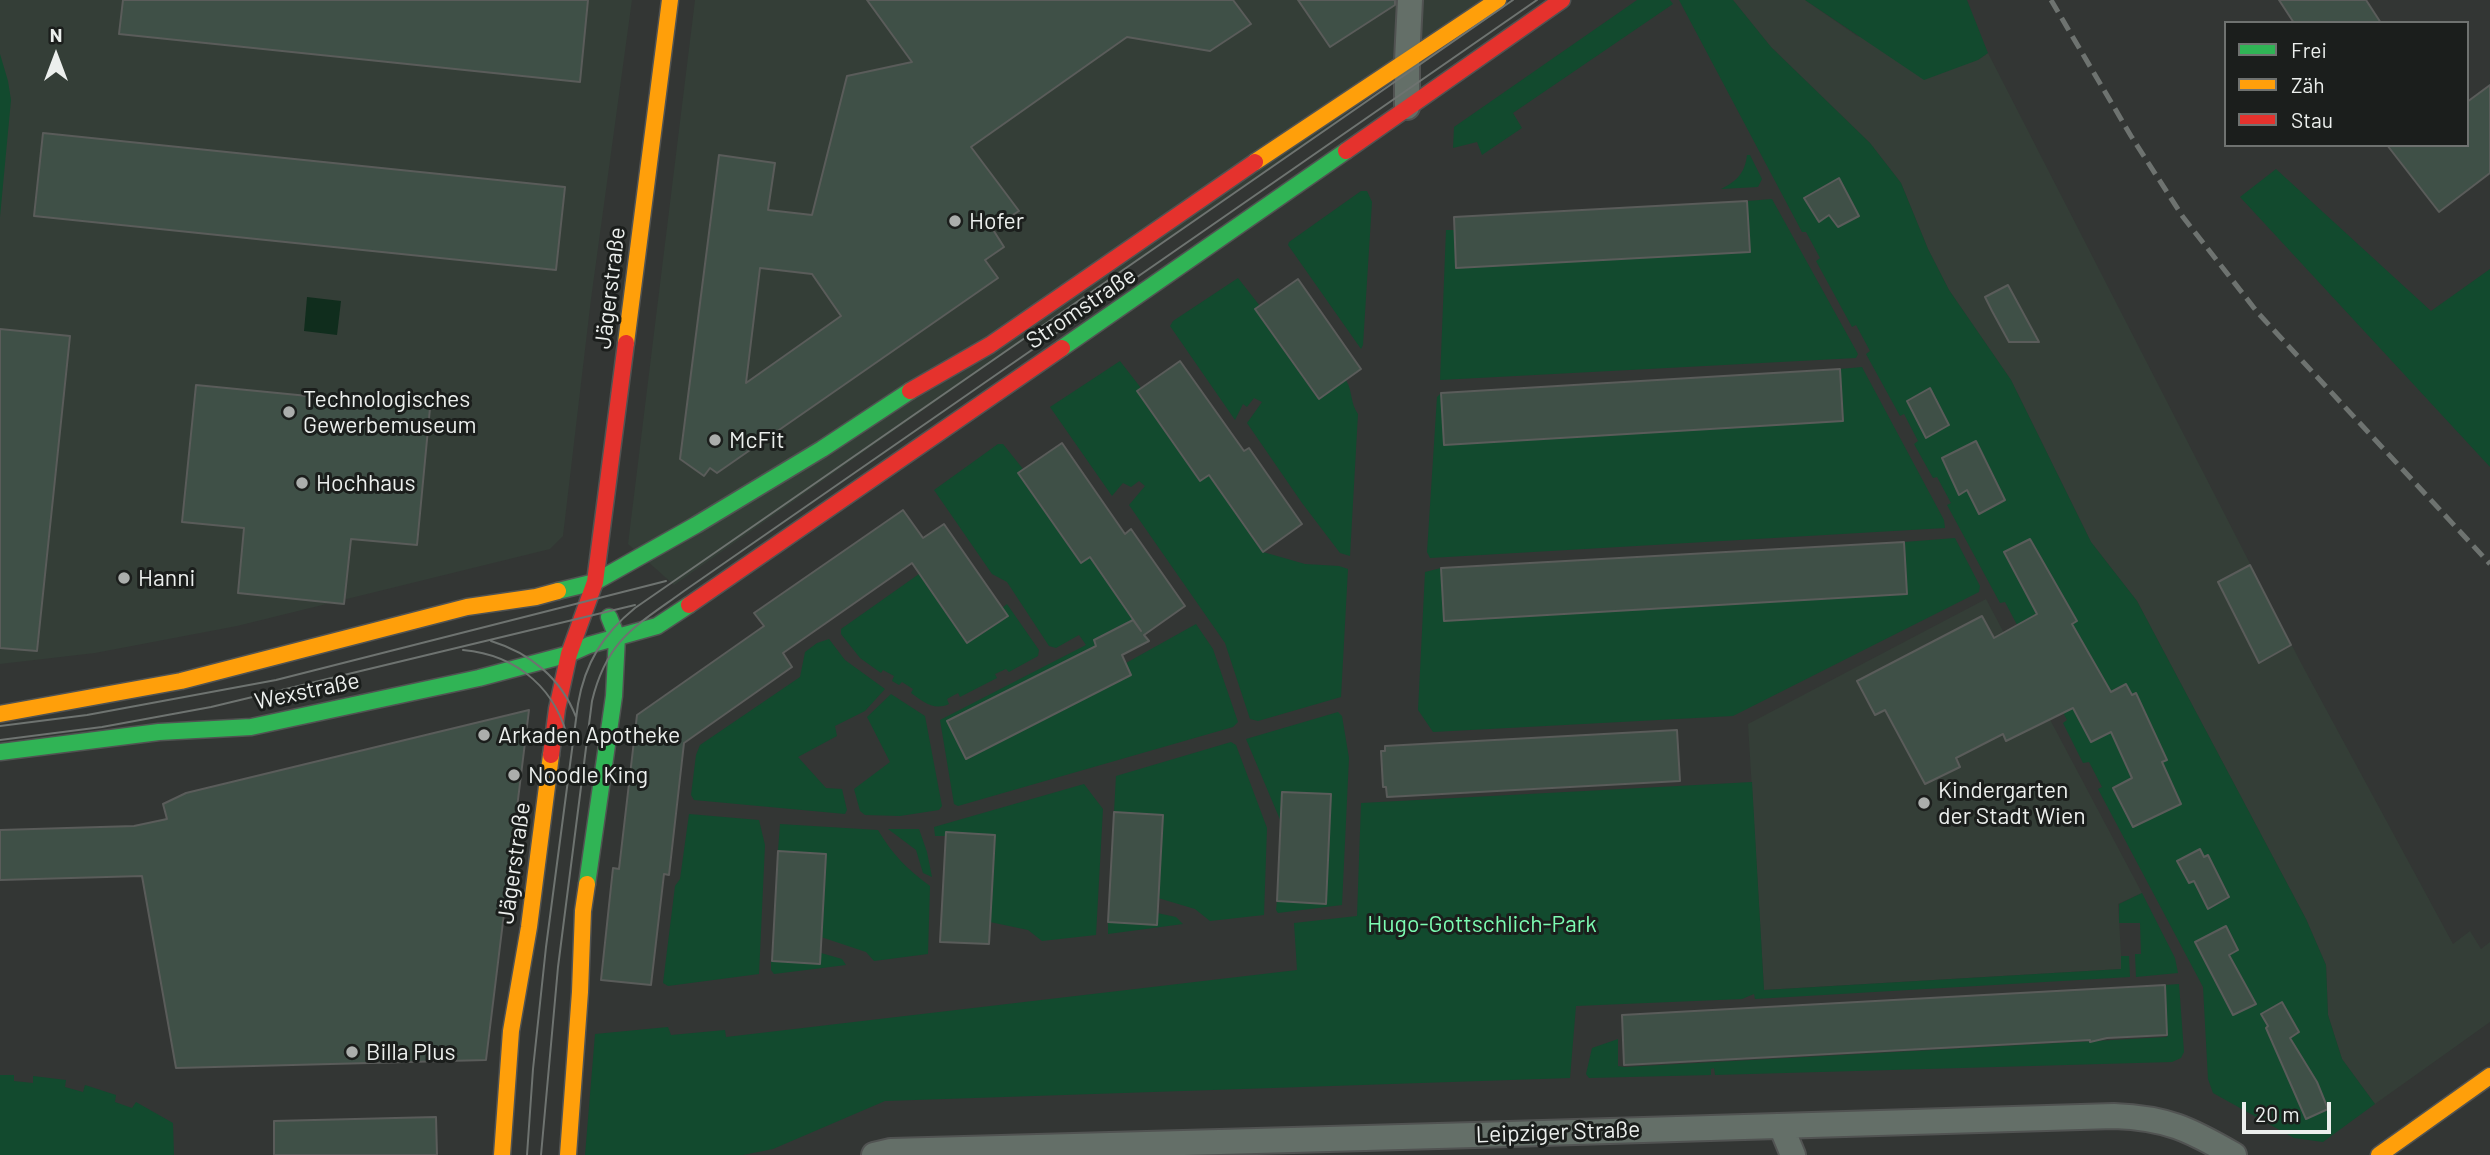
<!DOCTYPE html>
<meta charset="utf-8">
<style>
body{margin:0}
#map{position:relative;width:2490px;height:1155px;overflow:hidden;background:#333634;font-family:Barlow,sans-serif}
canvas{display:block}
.legend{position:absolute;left:2224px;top:21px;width:245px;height:126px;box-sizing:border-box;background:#1b1e1c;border:2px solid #6f7270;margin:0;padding:9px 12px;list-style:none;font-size:21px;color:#ecefed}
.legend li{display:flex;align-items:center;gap:14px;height:35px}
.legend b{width:35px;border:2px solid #6f7270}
.north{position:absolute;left:21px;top:21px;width:70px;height:70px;-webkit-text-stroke:5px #1b1e1c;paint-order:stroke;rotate:0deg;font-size:19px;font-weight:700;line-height:28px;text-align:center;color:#ecefed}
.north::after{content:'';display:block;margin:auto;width:24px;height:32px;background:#ecefed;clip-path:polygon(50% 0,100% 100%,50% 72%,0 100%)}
.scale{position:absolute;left:2242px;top:1102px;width:89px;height:32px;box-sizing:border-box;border:4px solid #ecefed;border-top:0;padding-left:9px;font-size:21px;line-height:24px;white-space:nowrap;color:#ecefed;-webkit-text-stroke:5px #1b1e1c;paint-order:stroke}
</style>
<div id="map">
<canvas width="2490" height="1155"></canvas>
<ul class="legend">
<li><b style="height:9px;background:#30b455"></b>Frei</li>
<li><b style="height:9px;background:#ff9f0a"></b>Zäh</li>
<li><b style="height:9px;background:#e5322d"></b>Stau</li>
</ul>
<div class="north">N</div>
<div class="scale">20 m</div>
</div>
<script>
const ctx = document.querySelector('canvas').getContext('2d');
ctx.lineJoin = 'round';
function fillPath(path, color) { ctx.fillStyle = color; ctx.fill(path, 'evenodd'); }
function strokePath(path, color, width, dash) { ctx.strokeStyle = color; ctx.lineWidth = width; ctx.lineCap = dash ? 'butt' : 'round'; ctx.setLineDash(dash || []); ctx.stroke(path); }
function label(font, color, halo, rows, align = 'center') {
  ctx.font = font + ' Barlow,sans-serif'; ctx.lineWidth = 6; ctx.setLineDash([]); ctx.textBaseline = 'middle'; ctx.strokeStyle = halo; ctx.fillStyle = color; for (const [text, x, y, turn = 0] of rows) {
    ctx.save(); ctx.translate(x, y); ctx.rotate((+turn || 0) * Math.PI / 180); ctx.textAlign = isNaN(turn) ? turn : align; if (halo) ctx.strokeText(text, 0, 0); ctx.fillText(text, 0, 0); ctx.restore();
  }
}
fillPath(new Path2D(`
 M0,0H632L591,299L563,536L550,549L237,626L95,653L0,664Z
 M695,0H1509L674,585L628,544Z
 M1733,0H1805L1857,36L1978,60L1988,53L2301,663L2453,944L2470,931L2481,949L2490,942V1022L2375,1104L2342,1059L2328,1015L2326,965L2306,919L2137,601L2091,542L2011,380L1949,290L1928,249L1901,183L1870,143L1771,47Z
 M1986,599L2142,893L2118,904L2122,969L1764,990L1748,724Z`), '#343e37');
fillPath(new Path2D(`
 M1637,0H1670L1673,4L1513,113L1522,128L1482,155L1477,142L1453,148L1454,127Z
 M1679,0H1733L1771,47L1870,143L1901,183L1928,249L1949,290L2011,380L2091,542L2137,601L2306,919L2326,965L2328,1015L2342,1059L2375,1104L2323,1142L2294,1138L2213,1093L2208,1079L2203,987L2098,789L2102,787L2089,762L2083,763L2063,723L2067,720L2005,602L2000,603L1947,505L1951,503L1937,477L1933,478L1914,444L1918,441L1904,414L1900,416L1866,354L1870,351L1856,325L1852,327L1816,261L1820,258L1806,232H1802Z
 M1805,0H1967L1988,53L1978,60L1924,80Z
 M0,54L8,81L11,100L0,217Z
 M1747,155H1750L1762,179L1758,187L1721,189C1737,181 1745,173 1747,155Z
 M2276,169L2431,311L2490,269V467L2240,197Z
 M1361,191H1367L1372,202L1363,345L1361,349L1288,245L1289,242Z
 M1772,199L1858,354L1856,358L1440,380L1446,230H1454L1457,268L1749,252L1747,201Z
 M1238,278L1260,306L1256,309L1318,399L1346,380C1353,392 1350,403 1358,414L1350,556L1340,553L1302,503L1247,423L1262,402L1254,398L1247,407L1243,404L1235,420L1170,326L1173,321Z
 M1120,361L1141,388L1137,391L1200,481L1209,475L1263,552L1305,564L1339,566L1348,569L1341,697L1258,721L1250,719L1225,643L1129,505L1145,486L1139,481L1131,487L1123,483L1112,496L1050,407Z
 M1862,367L1944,520L1945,528L1430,558L1427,552L1437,397L1441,393L1444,445L1843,421L1840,369Z
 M998,444H1003L1023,469L1019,473L1081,563L1090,557L1133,620L1094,640L1096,646L948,720L966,758L1131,675L1126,663L1196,624L1213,649L1238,722L1233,727L958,806L954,804L940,720L1086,645L1079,635L1056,648L1049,646L1007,582L992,574L934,490Z
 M1955,538L1980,586L1979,592L1733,716L1433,732L1418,710L1425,572L1441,568L1444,621L1906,594L1904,542Z
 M919,574L967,643L1007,616L1002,608L1007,604L1039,650L1038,656L1009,672L1006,669L995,674L997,678L960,697L958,693L947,699L949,704C933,711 924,702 911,693L913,689L902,682L899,685L892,681L894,676L883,670L881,673L860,658L841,634V629Z
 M829,639L845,660L885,689L865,711L835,726L837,736L798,757L826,788L842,789L847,810L845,814L694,800L691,795L696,755L700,745L800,677L805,652L817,643Z
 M891,694L925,716L942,806L939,810L900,816L865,815L860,811L854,789L890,762L867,717Z
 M1338,712L1342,716L1349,758L1342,905L1278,913L1276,910L1277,901L1326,903L1331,795L1283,792L1281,822L1246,739Z
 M1231,742L1236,745L1267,828L1264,915L1210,921L1195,909L1158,898L1163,815L1114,812L1116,776Z
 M1752,782L1764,990L2121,969V956H2129L2130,977L1755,999L1754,994L1742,999L1576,1006L1570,1078L885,1101L773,1149L743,1155H585L595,1034L668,1027L671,1035L725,1030L726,1037L1297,970L1294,923L1357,916L1361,803Z
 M1084,784L1103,809L1096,935L1042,941L1028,930L990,922L994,835L946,832V836H935L934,827Z
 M689,814L759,820L765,845L759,974L668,986L663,983L675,886L680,879Z
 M780,824L878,830C892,854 907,869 930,886L928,954L874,961L866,952L821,937L826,854L778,851Z
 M888,829H919L927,852L932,877L923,873L916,850Z
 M2142,893L2175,958L2178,973L2136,977L2135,954H2141L2140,923H2119V904Z
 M1157,913L1176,917L1183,924L1108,934V922L1157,925Z
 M821,953L842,959L846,965L774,974L771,970V961L820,964Z
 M2179,984L2184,1052L2181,1058L2172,1062L1715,1075L1714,1068L1711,1069V1075L1589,1078L1586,1074L1592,1048L1618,1039V1066L1624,1067L2167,1037L2165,985Z
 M0,1075H14V1081L33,1083V1076L66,1080L65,1087L83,1092L85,1085L116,1095L115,1102L132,1108L136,1102L173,1123L174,1155H0Z`), '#124a2e');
fillPath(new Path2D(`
 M307,297L341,301L337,335L304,331Z`), '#102d1d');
const building = new Path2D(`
 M123,0H588L580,82L119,34Z
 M867,0H1233L1251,24L1210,51L1127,37L971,147L1019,211L992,228L1004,247L985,260L998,278L717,473L710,468L704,476L680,459L719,155L775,163L768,210L812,215L847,76L912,62ZM760,268L812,274L841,316L746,383Z
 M1298,0H1395V5L1330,47Z
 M2279,0H2366L2381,23H2294Z
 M2490,85V173L2439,212L2387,145H2467V102Z
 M43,133L565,187L556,270L34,216Z
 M1839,178L1859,216L1838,227L1829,215L1819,222L1804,198Z
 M1747,201L1750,252L1456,268L1454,217Z
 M1298,279L1361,369L1319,399L1255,309Z
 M2008,285L2039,342H2009L1992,311L1985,297Z
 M0,329L70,336L37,651L0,648Z
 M1180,361L1244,451L1249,448L1302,524L1263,552L1209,475L1200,481L1137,391Z
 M1840,369L1843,421L1444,445L1441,393Z
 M196,385L430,408L417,545L351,539L344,604L238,593L244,528L182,522Z
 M1930,388L1949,425L1926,438L1907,401Z
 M1976,441L2005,500L1979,514L1967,490L1959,495L1942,458Z
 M1062,443L1125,534L1131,529L1185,606L1144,635L1149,641L1122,655L1131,675L966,759L947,721L1096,646L1094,640L1133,620L1141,631L1090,557L1081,563L1018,473Z
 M903,510L923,538L944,524L1008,616L967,643L912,563L783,653L792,667L684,743L669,875L664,874L651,985L601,980L613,868L619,869L637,715L764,626L754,613Z
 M2030,539L2077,621L2072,624L2111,692L2126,684L2132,695L2136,693L2167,760L2162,762L2181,804L2133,827L2113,788L2132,778L2111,732L2091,742L2073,708L2006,741L2003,734L1956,758L1960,767L1925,784L1885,710L1875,715L1857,681L1982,616L1994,638L2037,614L2004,552Z
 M1904,542L1907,594L1444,621L1441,568Z
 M2250,565L2291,645L2259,663L2218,582Z
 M529,710L486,1060L176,1068L142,876L0,880V830L134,826L167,819L163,804L186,793Z
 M1677,730L1680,781L1387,797L1386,787H1383L1381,751H1385V746Z
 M1282,792L1331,794L1326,904L1277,901Z
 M1114,812L1163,815L1157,925L1108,922Z
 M946,832L995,835L989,944L940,942Z
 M2200,849L2204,857L2208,855L2229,897L2208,909L2194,881L2189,883L2177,861Z
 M778,851L826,854L820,964L772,961Z
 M2226,926L2238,950L2229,955L2256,1004L2233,1015L2195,942Z
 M2165,985L2167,1035L2107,1038L2090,1042V1040L1624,1065L1622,1015Z
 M2282,1002L2299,1032L2290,1038L2317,1082L2328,1109L2306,1119L2266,1028L2268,1026L2261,1014Z
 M436,1117L437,1155H274V1121Z`);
fillPath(building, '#3f5047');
strokePath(building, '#5a5c5a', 2);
const street = new Path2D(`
 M1407,107V61L1410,0
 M1781,1126L1793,1155
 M874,1155L891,1151C1299,1141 1706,1128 2114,1116C2167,1118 2189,1129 2234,1155`);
const fast = new Path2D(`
 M1062,348L1346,151
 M558,591L595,582L696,525L822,449L910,391
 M0,752L159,732L251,727L479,678L569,654L589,645L657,626L689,605
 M587,884L614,696L617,637L609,617`);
const slow = new Path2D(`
 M1255,162L1498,0
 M626,343L670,0
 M0,714L181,681L467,607L536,597L558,591
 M502,1155L511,1031L529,927L551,755
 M568,1155L580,992L583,911L587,884
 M2379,1155L2490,1076`);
const jam = new Path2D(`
 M1346,151L1562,0
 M910,391L990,345L1255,162
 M689,605L1062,348
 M551,755L557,709L569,654L595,582L626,343`);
strokePath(street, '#515352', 28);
strokePath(fast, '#515352', 19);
strokePath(slow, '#515352', 19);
strokePath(jam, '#515352', 19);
strokePath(street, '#646f68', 24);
strokePath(fast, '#30b455', 16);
strokePath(slow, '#ff9f0a', 16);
strokePath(jam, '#e5322d', 16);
strokePath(new Path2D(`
 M491,641C530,653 561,678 576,717
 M463,650C518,655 558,690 569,744
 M0,726L87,715L276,680L666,581
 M0,740L102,727L211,707L635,605
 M527,1155L533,1069L546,947L578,704C585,663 603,634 635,608L1513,0
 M541,1155L558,967L592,701C607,639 636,626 684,591L1537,0`), '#6e7370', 2);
strokePath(new Path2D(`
 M2051,0L2131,136L2183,217L2258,313L2490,564`), '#6e7370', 5, [14, 7]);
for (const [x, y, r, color] of [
 [955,221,7,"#abaeac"],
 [289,412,7,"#abaeac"],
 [715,440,7,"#abaeac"],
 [302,483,7,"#abaeac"],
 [124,578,7,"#abaeac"],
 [484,735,7,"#abaeac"],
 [514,775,7,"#abaeac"],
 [1924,803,7,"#abaeac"],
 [352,1052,7,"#abaeac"]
]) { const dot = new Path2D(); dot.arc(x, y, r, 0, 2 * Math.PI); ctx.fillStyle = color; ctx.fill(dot); strokePath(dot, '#1b1e1c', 2.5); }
label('23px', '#ecefed', '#1b1e1c', [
 ["Hofer",969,221],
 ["Technologisches",303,399],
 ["Gewerbemuseum",303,425],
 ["McFit",729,440],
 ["Hochhaus",316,483],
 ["Hanni",138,578],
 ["Arkaden Apotheke",498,735],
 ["Noodle King",528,775],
 ["Kindergarten",1938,790],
 ["der Stadt Wien",1938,816],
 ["Billa Plus",366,1052]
], 'left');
label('23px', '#ecefed', '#1b1e1c', [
 ["Jägerstraße",610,288,-83],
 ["Stromstraße",1081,308,-34],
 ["Wexstraße",307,691,-12],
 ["Jägerstraße",514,863,-82],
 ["Leipziger Straße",1558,1132,-2]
]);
label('23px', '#7cfcb2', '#1b1e1c', [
 ["Hugo-Gottschlich-Park",1482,924]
]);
</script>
